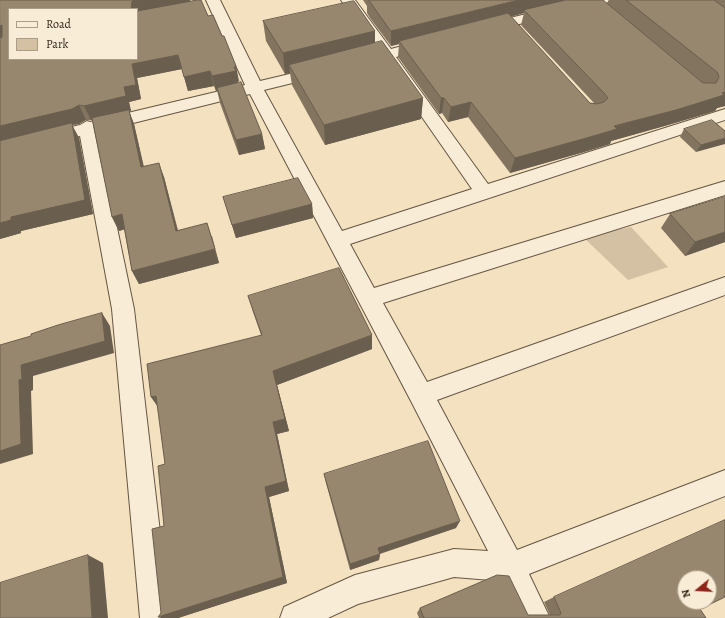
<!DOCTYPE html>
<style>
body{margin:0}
#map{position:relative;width:725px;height:618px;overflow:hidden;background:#f4e1c0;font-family:Alegreya,serif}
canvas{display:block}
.legend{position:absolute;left:8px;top:8px;width:130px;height:52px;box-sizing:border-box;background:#f8ecd6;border:1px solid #aa9d8a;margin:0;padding:5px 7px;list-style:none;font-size:12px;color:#352618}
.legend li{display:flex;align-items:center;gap:8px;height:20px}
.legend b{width:20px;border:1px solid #aa9d8a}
.north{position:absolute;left:677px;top:570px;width:40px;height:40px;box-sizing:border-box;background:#f8ecd6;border:1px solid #aa9d8a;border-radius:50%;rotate:252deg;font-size:11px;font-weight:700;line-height:16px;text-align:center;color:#352618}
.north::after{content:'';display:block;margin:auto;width:14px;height:18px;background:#8f2418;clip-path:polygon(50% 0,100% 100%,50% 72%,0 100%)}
</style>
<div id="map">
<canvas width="725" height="618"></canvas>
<ul class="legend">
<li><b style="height:5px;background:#f8ecd6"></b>Road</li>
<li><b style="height:11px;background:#d4c1a3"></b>Park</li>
</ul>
<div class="north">N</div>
</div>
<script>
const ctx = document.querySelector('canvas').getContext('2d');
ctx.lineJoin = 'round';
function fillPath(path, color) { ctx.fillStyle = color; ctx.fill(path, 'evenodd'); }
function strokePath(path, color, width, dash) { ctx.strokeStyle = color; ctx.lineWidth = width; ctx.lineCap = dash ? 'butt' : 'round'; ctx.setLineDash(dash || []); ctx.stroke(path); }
fillPath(new Path2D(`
 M631,227L668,267L628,280L583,237Z`), '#d4c1a3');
const minor = new Path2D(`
 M206,0H220L260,81L319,67L325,69L327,72L325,75L264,90L342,231L472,189L383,61L363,66L357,64L355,61L357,58L377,53L341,0H355L391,49L428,39L433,41L436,44L433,47L396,57L488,184L725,109V120L350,244L374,288L725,181V195L383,303L427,382L725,277V295L437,400L517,550L725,470V496L529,574L550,618H520L503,581L454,577L358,604L328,618H280L284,607L355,575L454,549L488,551L412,403L250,94L97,132L134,309L170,618H140L112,309L80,136L0,156V144L80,125L87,121L90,122L245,85Z
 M584,0H609L607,3L486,32L481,31L479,28L481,25Z`);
strokePath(minor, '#655542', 2);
fillPath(minor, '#f8ecd6');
fillPath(new Path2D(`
 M0,0L190,1L208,16L239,81H238V83L262,134L265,149L239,155L220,103L217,90L216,91L214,86L188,91L182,69L137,78L141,99L129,102L131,111H129L134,124L144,167L164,177L178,230L212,236L219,263L139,284L132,271L124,229L119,231L112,217L92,120H86L79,124L72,125L79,138L93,214L21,231V233L0,239Z
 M363,0H603L607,4L609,0H725V106L717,108L715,111L668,125L611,141L610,144L584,152L510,173L468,117L448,122L442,113L439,114L398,57L399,44L391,46L370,18L367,13V6ZM524,13L521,25L594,103H590L511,17Z
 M263,21L375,31V43L423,98L421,119L325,145L292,85L290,73L285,74L266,41Z
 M684,129L725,131L696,152L680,137Z
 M223,197L312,204L313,218L236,238Z
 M670,214L725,242L685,256L661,228Z
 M248,296L372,335V349L277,385L289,431L277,434L289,491L269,497L287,583L178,618H161L164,526L165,464L158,406L151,397L261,335L253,312Z
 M324,474L456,528L380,554L379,560L350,570L326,483Z
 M554,597L700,609L706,618H419L417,613L420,608L528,615H550L544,602Z`), '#83745f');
fillPath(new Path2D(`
 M138,0H190L191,5L137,15V9H131L132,1Z
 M519,0H578L524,10V13L401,44L399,41V44L391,46V31Z
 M2,25L9,38L0,42V26Z
 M375,31V51L289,65L290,73L285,74L283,53Z
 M178,55L182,69L137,78L141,99L129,102L131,111H129L134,124L147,182L141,167L129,111L91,120L84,106L124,87L132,64Z
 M236,66L239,81H238L239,85L216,91L212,76Z
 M210,71L214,86L188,91L184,77Z
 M725,92V106L717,108L715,111L668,125L611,141L610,144L584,152L510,173L515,158Z
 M423,98L421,119L325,145L324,125Z
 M441,98H444L442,113L439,114Z
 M471,102L468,117L448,122L451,107Z
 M79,105L86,120L79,124L72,125L79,138L93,214L21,231V233L0,239V126Z
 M262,134L265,149L239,155L236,140Z
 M725,138V144L696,152L701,145Z
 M159,163L164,177L181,245L176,231Z
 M312,204L313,218L236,238L232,225Z
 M122,214L129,228L119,231L112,217Z
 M207,223L219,263L139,284L132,271Z
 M725,232V242L685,256L695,242Z
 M102,313L110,326L114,353L33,376V390L31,391L33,454L0,464V451L19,380L21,365Z
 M372,335V349L277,385L289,431L277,434L289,491L269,497L287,583L178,618H161L158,617L283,577L265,487L273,422V371Z
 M156,396L160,410L151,397Z
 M460,521L456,528L378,554V548Z
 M380,554L379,560L350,570V564Z
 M88,555L103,563L108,618H92Z`), '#6a5e4e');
const building = new Path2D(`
 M0,0H138L132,1L131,9H9V59H137V11L197,0H201L208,16L213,15L222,36H224L236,66L234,67L236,71L212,76L210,71L184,77L178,55L132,64L136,85L124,87L126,96L84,106L79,105L72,109L0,126V38L2,37V25L0,26Z
 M369,0H519L391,31Z
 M566,0H603L703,83H716L719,77L717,72L626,0H714L725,8V92L722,93L724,95L676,110L614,126L617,129L590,137L515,158L471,102L451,107L444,98H441L399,41L508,13L590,103L597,104L604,102L608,98L604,93L524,10Z
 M354,1L375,31L283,53L263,21Z
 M382,41L423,98L324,125L289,65Z
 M241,82L262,134L236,140L217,88Z
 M129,110L141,167L159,163L176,231L207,223L215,249L132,271L122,214L112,217L92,118Z
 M712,120L725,131V138L701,145L684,129Z
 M72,123L85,200L11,217V220L0,223V141Z
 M298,178L312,204L232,225L223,197Z
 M725,197V232L695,242L670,214Z
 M339,268L372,335L273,371L285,419L273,422L286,481L265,487L283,577L158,617L161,613L152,529L164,526L158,466L165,464L156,396L151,397L147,364L262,335L248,296Z
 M102,313L105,341L21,365L22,379L19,380L21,444L0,451V345L31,336V334L58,325Z
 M428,441L460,521L378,548L380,554L350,564L324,474Z
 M725,520V597L700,609L706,618H424L420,608L497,575L509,576L528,615H560L561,613L554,597ZM685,578H709V602H685Z
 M88,555L92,618H0V583Z`);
fillPath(building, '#98876f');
strokePath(building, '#6a5e4e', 1);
</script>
